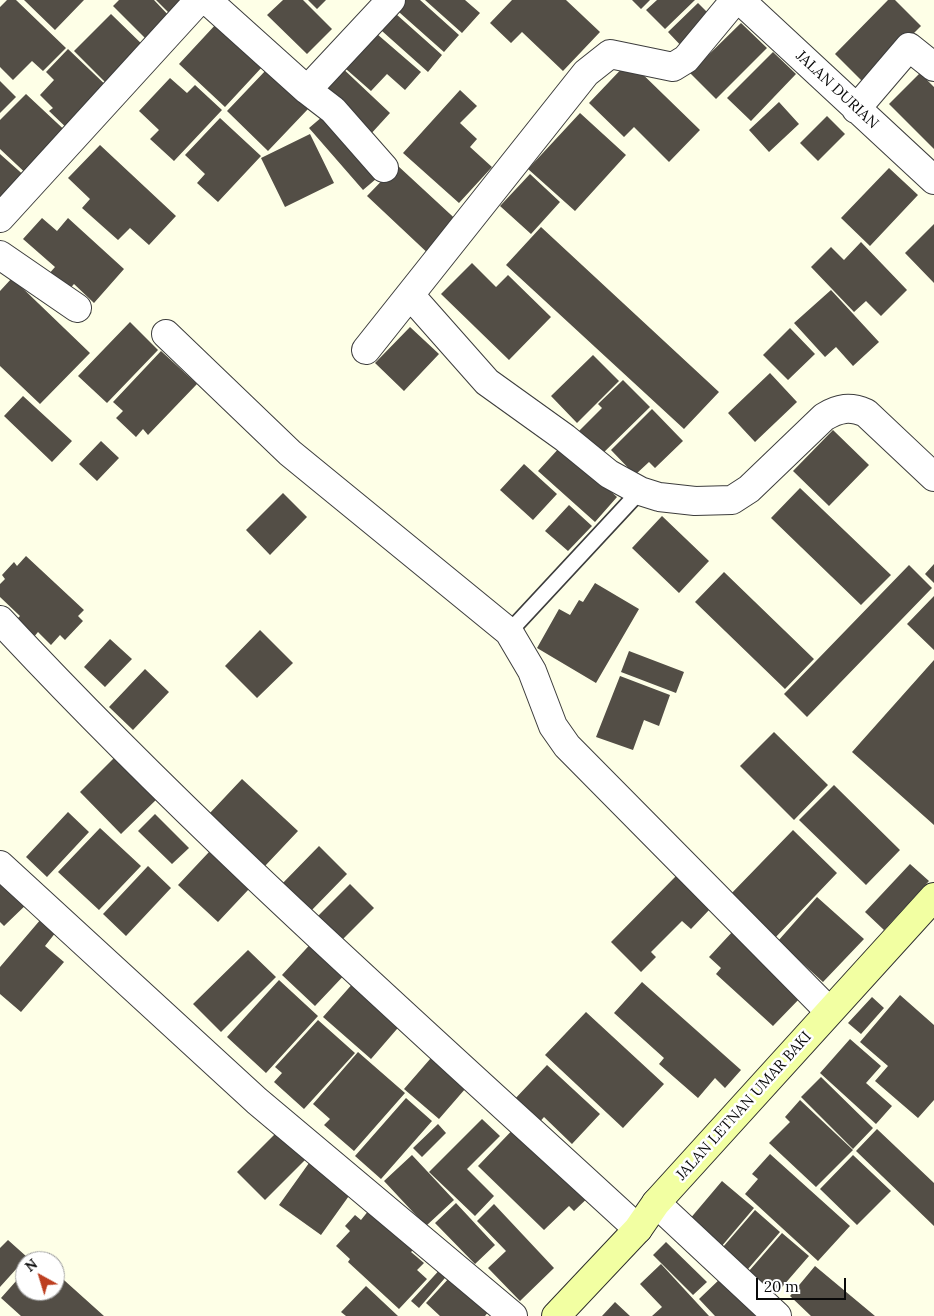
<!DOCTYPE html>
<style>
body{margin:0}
#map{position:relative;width:934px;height:1316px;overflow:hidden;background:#feffe7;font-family:Lora,serif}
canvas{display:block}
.north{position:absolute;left:15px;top:1251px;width:50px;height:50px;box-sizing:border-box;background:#fff;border:1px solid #9d9d9d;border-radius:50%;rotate:321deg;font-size:14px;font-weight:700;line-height:20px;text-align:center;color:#0a0a0a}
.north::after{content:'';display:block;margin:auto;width:18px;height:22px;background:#bd3f20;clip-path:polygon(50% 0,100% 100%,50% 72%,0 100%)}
.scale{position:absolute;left:756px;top:1278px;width:90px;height:22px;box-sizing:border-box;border:2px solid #0a0a0a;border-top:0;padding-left:6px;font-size:15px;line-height:18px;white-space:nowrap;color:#0a0a0a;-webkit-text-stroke:4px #fff;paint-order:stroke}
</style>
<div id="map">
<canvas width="934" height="1316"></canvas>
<div class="north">N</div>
<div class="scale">20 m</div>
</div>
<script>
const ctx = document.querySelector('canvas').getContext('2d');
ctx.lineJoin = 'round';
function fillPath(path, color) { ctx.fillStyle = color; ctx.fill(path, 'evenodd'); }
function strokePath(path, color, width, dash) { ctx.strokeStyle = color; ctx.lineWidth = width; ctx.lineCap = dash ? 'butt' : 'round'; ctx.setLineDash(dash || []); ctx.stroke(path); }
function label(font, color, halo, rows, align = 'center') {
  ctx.font = font + ' Lora,serif'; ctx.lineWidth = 5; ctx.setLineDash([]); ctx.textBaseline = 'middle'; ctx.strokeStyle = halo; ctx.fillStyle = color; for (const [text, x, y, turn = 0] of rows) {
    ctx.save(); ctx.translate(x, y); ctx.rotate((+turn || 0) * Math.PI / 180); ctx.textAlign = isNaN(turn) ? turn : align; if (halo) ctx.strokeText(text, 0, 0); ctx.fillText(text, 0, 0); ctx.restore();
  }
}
fillPath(new Path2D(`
 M7,0H16L66,48L43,71L32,61L13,80L0,67V7Z
 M24,0H84L55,30Z
 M119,0H154L172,19L148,41L113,6Z
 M156,0H193L174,18Z
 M283,0H303L332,29L307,54L267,15Z
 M308,0H326L317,9Z
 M395,0H420L459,35L444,52L391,5Z
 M425,0H465L480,13L462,33Z
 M512,0H566L600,32L563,71L522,32L511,43L490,23Z
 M632,0H650L641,9Z
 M657,0H695L665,29L646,10Z
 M888,0H895L921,26L864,83L835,54Z
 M698,3L715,20L685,50L668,32Z
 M387,6L442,55L428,72L373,23Z
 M111,14L149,51L112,89L74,51Z
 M217,23L263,66L225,107L179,64Z
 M741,23L767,48L716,99L690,73Z
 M377,34L421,72L405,90L387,74L371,91L346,69Z
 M68,49L113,92L73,134L49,111L53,108L40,95L54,80L46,72Z
 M773,52L796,74L751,121L727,98Z
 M629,61L700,130L669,162L634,127L624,137L589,103Z
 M338,64L390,113L369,136L317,87Z
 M267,69L308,109L268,151L227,111Z
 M920,73L934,87V149L889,104Z
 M170,78L187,93L195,85L222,110L174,161L150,139L159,130L139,111Z
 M0,81L16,97L0,113Z
 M460,90L477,106L460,123L477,139L470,147L492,167L459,203L403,153Z
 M26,94L72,137L32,179L0,149V120Z
 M779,102L799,124L769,152L749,130Z
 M329,111L383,173L363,190L309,128Z
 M580,113L626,155L575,211L528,169Z
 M827,116L845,134L818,161L800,143Z
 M220,118L261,156L218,202L197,183L205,174L185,155Z
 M310,134L334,183L285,207L261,158Z
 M100,145L176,216L149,245L130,228L118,240L82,208L90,199L68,178Z
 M0,154L27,178L0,207Z
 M397,165L463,226L433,258L367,196Z
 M889,168L918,195L870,246L841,218Z
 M530,174L560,202L531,234L500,206Z
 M42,218L57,231L68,218L124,269L94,303L74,284L66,293L47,276L55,267L23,239Z
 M934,224V283L905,253Z
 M541,227L719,392L684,429L506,265Z
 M861,242L907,290L881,316L866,301L854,312L811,267L831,247L844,260Z
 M472,263L496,287L508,275L551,317L509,360L441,294Z
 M12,278L90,353L40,404L0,366V291Z
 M831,290L879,342L853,366L836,347L825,357L794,323Z
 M130,322L158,350L107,403L78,376Z
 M410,327L439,354L404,391L375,363Z
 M790,328L815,354L788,380L763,355Z
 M161,351L197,384L148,435L143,429L136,437L116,418L123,411L113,402Z
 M593,355L619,381L577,423L551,396Z
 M770,373L797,402L755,442L728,413Z
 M623,380L650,407L598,458L575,435L602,408L598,404Z
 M23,396L72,441L52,462L4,416Z
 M652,409L683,441L655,468L649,462L635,475L611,450Z
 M833,430L869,465L829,506L793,471Z
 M101,441L119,458L97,481L79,464Z
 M561,446L617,497L595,522L538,471Z
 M524,464L557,494L533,520L500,490Z
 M800,488L891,575L861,605L771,518Z
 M283,493L307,517L270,555L246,530Z
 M569,505L592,526L568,551L545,531Z
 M662,516L709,561L679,593L632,548Z
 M26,556L84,610L78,616L83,621L65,640L60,635L51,645L38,632L33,638L15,621L20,616L0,597V584L5,579L2,575L14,562L17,566Z
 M934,564V583L925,574Z
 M909,565L932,588L807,717L784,694Z
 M724,572L814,659L785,689L695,602Z
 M595,583L639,609L596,683L537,648L559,609L570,615L579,600L583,602Z
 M934,596V650L907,624Z
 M260,630L293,663L257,698L225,666Z
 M110,639L132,659L105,687L84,667Z
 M629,651L684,672L676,693L621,672Z
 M934,660V825L852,752Z
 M145,669L169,692L133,730L109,707Z
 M620,676L670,695L659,726L644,720L633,750L596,737Z
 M774,732L828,785L794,820L740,766Z
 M117,755L159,797L121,834L80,792Z
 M242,779L298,831L265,866L209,814Z
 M834,785L900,850L866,885L799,820Z
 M68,812L89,832L47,877L26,857Z
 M155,814L189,848L172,864L138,831Z
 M100,828L141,866L99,910L58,872Z
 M793,830L837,873L773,940L728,897Z
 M319,846L347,874L308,914L279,887Z
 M209,852L249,889L218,922L178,885Z
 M910,864L929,881L884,930L865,912Z
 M148,866L171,888L126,936L103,914Z
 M0,871L30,901L4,926L0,922Z
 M676,876L710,909L691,929L682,921L651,952L656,957L641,972L611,942Z
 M350,884L374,908L341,941L317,917Z
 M817,897L864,939L823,982L778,941Z
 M41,919L56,932L45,946L64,962L21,1012L0,994V967Z
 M734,930L803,995L773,1026L716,974L721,968L709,957Z
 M316,938L350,969L315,1006L282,975Z
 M248,950L276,977L221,1032L193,1004Z
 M279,980L318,1016L266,1073L227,1037Z
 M355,981L403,1022L371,1059L323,1017Z
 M642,982L741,1070L725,1088L715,1078L698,1098L659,1064L664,1058L614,1013Z
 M900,995L934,1025V1100L918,1118L875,1081L888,1066L860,1042Z
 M872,997L884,1008L861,1034L848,1023Z
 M586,1012L664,1084L623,1128L545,1055Z
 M318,1020L355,1053L304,1109L274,1082L282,1073L275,1067Z
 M850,1039L881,1066L866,1083L892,1106L876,1124L820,1073Z
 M437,1051L472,1081L439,1119L404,1089Z
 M358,1052L405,1093L354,1151L324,1125L330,1119L313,1104Z
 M547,1065L600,1114L572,1144L544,1117L537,1125L512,1102Z
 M821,1077L873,1128L853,1149L801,1097Z
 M406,1098L432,1121L381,1179L355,1156Z
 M800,1100L853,1150L816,1187L769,1143L790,1122L785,1117Z
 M482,1119L500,1136L467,1169L494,1196L475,1216L429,1172Z
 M521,1121L594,1192L574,1211L569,1206L544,1230L478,1166Z
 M438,1124L446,1133L422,1157L413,1148Z
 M281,1128L309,1156L265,1200L237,1172Z
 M877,1129L934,1183V1226L856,1151Z
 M770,1154L850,1226L818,1261L745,1194L758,1179L752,1174Z
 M412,1155L454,1200L426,1226L384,1181Z
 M853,1155L891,1191L857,1225L820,1189Z
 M309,1163L351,1193L321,1235L279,1205Z
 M722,1181L754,1208L721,1247L689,1220Z
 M456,1203L495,1245L475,1264L435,1223Z
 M494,1204L554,1268L520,1301L488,1268L506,1251L477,1221Z
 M369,1210L418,1245L411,1252L424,1263L417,1270L427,1279L399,1309L348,1262L350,1259L336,1246L350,1231L345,1226L355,1215L361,1220Z
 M755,1210L780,1232L748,1269L723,1247Z
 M782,1233L809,1256L776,1294L749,1271Z
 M8,1240L27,1257L0,1287V1248Z
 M666,1242L707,1282L693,1295L653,1255Z
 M661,1264L709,1316H652L662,1307L640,1284Z
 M444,1265L451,1271L419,1308L411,1301Z
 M815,1266L875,1316H811L790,1296Z
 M25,1271V1291H55V1272L104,1316H21L1,1298Z
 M450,1277L489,1311L485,1316H440L426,1303Z
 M722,1277L758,1316H715L699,1299Z
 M366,1286L398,1316H346L341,1312Z
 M615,1302L630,1316H602Z`), '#534e46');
const lane = new Path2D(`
 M509,632L640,491`);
const street = new Path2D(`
 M207,0L307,90L391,0
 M740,0L934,180
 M307,90L333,110L384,168
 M856,109L909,47L934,67
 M0,218L199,0
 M0,255L77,308
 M410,295L487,382L565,438L609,474L640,491L659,497L695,501L732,500L749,489L824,417C839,408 850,406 866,413L934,477
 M166,334L290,453L509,632L532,671L553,726L567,746L829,1011
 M366,350L586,73L610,54L673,67L686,59L735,0
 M0,620C200,835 422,1030 638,1229
 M0,865L257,1101L513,1316
 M656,1203L777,1316`);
const secondary = new Path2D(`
 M556,1316L638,1229L656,1203L934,897`);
strokePath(lane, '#3d3d3d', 18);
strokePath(street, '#3d3d3d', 30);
strokePath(secondary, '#2c2c2c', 30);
strokePath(lane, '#fff', 15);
strokePath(street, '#fff', 28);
strokePath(secondary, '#f2ffa2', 28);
label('15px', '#0a0a0a', '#fff', [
 ["JALAN DURIAN",837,90,43],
 ["JALAN LETNAN UMAR BAKI",744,1106,-48]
]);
</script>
